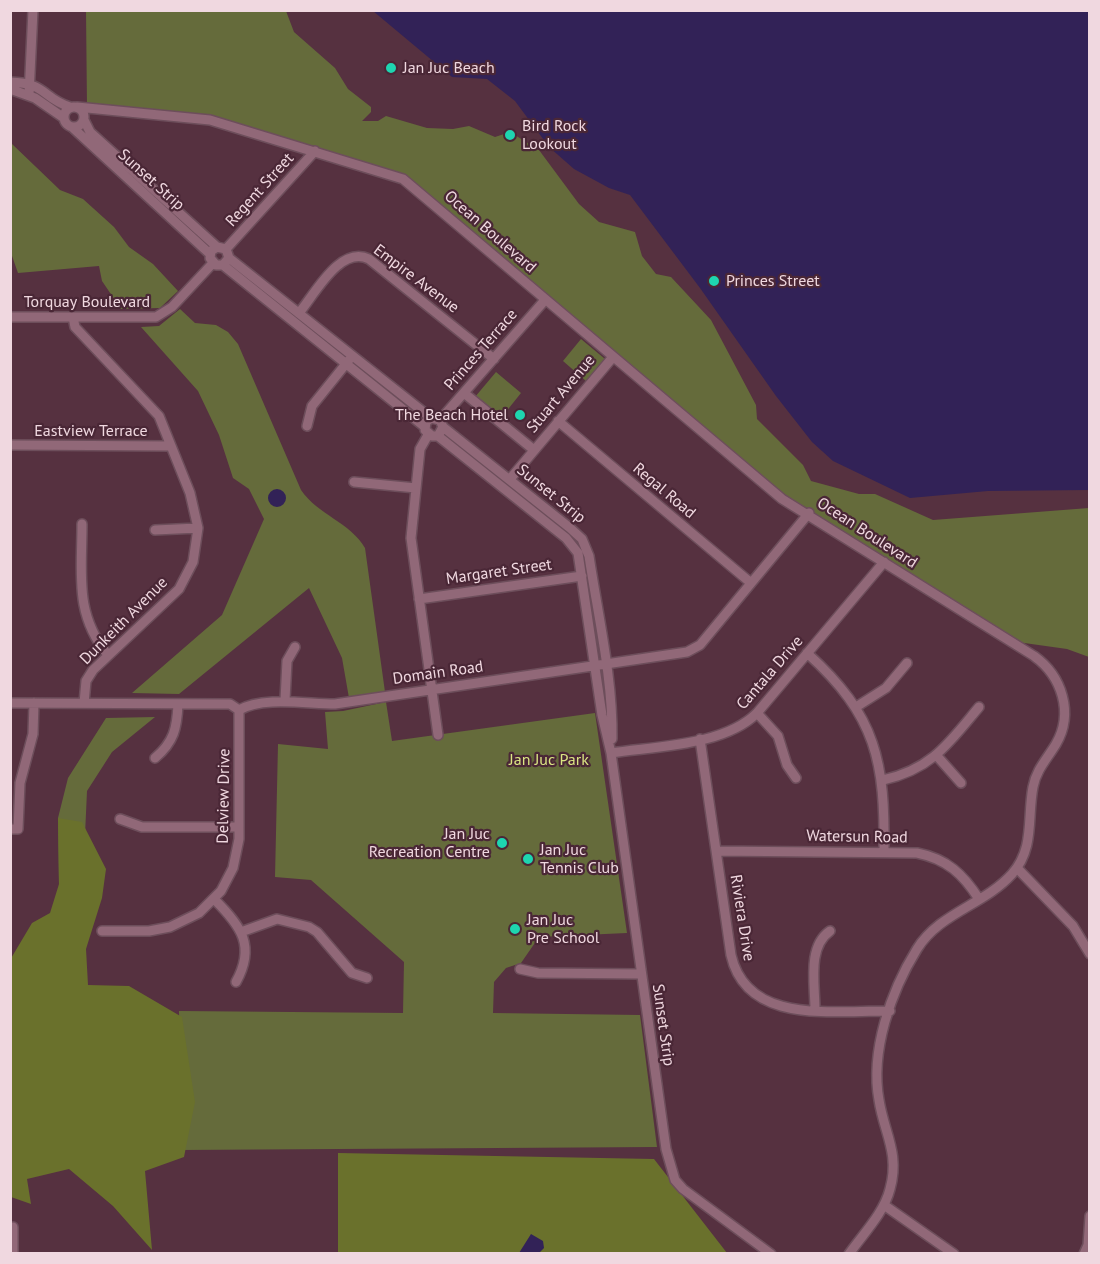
<!DOCTYPE html>
<style>
body{margin:0}
#map{position:relative;width:1100px;height:1264px;overflow:hidden;background:#563140;font-family:"PT Sans",sans-serif}
canvas{display:block}
.frame{position:absolute;inset:0;border:12px solid #f0d8e0;pointer-events:none}
</style>
<div id="map">
<canvas width="1100" height="1264"></canvas>
<div class="frame"></div>
</div>
<script>
const ctx = document.querySelector('canvas').getContext('2d');
ctx.lineJoin = 'round';
function fillPath(path, color) { ctx.fillStyle = color; ctx.fill(path, 'evenodd'); }
function strokePath(path, color, width, dash) { ctx.strokeStyle = color; ctx.lineWidth = width; ctx.lineCap = dash ? 'butt' : 'round'; ctx.setLineDash(dash || []); ctx.stroke(path); }
function label(font, color, halo, rows, align = 'center') {
  ctx.font = font + ' "PT Sans",sans-serif'; ctx.lineWidth = 4.5; ctx.setLineDash([]); ctx.textBaseline = 'middle'; ctx.strokeStyle = halo; ctx.fillStyle = color; for (const [text, x, y, turn = 0] of rows) {
    ctx.save(); ctx.translate(x, y); ctx.rotate((+turn || 0) * Math.PI / 180); ctx.textAlign = isNaN(turn) ? turn : align; if (halo) ctx.strokeText(text, 0, 0); ctx.fillText(text, 0, 0); ctx.restore();
  }
}
fillPath(new Path2D(`
 M86,11H286L294,32L335,68L348,89L371,107V112L362,121H378L386,116L427,128L453,129L469,126L495,137L510,132L539,150L579,204L599,222L635,232L642,256L656,274L671,277L711,320L756,405L757,419L803,465L811,481L859,494H875L933,520L1089,508V657L1067,649L1010,641L795,507L414,186L226,124L87,107Z
 M11,143L60,190L83,199L114,227L129,247L153,264L178,291L160,308L121,309L102,281L99,266L18,273L11,253Z
 M180,309L195,323L216,325L228,332L238,344L301,490C318,515 350,522 365,548L385,692L349,698L342,658L309,588L179,694L132,693L222,615L264,519L249,489L233,478L219,435L198,391L141,327L159,326Z
 M581,339L605,359L586,381L563,361Z
 M496,372L521,393L501,418L475,397Z
 M386,702L392,741L595,713L627,933L539,937L521,963L506,968L494,982L493,1013L640,1015L657,1147L181,1150L179,1011L403,1013L404,962L311,880L275,877L278,744L328,749L325,712L343,711Z
 M155,717L112,752L87,791L85,835L59,888L58,818L68,778L106,718Z`), '#656b3b');
fillPath(new Path2D(`
 M58,818L82,822L106,869L102,898L86,949L88,985L129,986L182,1017L195,1102L184,1157L145,1171L152,1250L113,1206L69,1169L27,1179L31,1204L11,1197L10,960L32,923L50,913L59,884Z
 M338,1153L654,1159L727,1253L338,1254Z`), '#6a712c');
fillPath(new Path2D(`
 M373,11H1089V490L988,491L910,498L833,461L812,442L776,396L700,288L630,195L609,188L574,169L549,147L515,101L487,79L452,77Z
 M268 498a9 9 0 1 1 18 0a9 9 0 1 1-18 0Z
 M531,1234L543,1241L544,1248L539,1253H519Z`), '#322257');
const minor = new Path2D(`
 M10,82C47,83 42,98 70,107
 M10,89L35,98L64,118
 M29,95L33,10
 M64 117a10 10 0 1 1 20 0a10 10 0 1 1-20 0Z
 M77,107L210,120L403,179L782,499L1034,656C1062,676 1074,713 1056,744C1047,759 1036,770 1033,787C1027,818 1035,848 1012,874C984,905 939,913 917,949C891,991 870,1051 879,1100C884,1133 900,1153 890,1189C884,1213 863,1234 849,1254
 M84,120L90,132L217,247L226,249L229,258L223,265H216L210,258L211,251L217,247
 M72,127L210,254
 M226,249L315,151
 M229,258L431,418L440,420L443,427L438,436H432L425,430L426,422L431,418
 M223,265L425,427
 M299,313C315,294 340,245 369,259L494,359
 M10,317H156L172,307L213,263
 M73,317L75,327L159,416L190,493L198,528L193,562L179,589L93,670L86,681L84,703
 M464,393L534,450
 M440,420L545,300
 M558,421L751,583
 M307,426L312,406L349,360
 M443,427L570,528L582,539L589,556C598,616 613,679 612,739
 M428,435L420,449L411,538L438,735
 M438,436L566,538L578,553L602,715L611,753L666,1149L675,1180L683,1189L771,1254
 M10,445L171,446
 M510,479L613,357
 M354,482L416,488
 M82,524C82,574 74,614 108,655
 M155,530L198,528
 M419,599L582,576
 M807,653C877,716 885,762 884,852
 M285,700L287,661L295,647
 M10,703L230,704L239,710C263,696 307,704 335,704L687,652L700,645L809,513
 M856,707L886,688L907,663
 M757,713L778,736L787,765L796,778
 M700,739L731,955C747,1026 835,1010 890,1011
 M611,753C656,746 724,746 757,713L884,562
 M937,756L961,783
 M155,758C174,742 177,728 178,704
 M883,780C932,769 949,743 979,707
 M120,819L142,827H239
 M10,829H18L20,783L33,734L34,703
 M716,851L917,853C947,859 963,874 979,899
 M1017,868L1073,926L1090,954
 M215,900C241,926 256,946 236,982
 M102,931H149L170,927L199,913L221,891L233,868L239,839V710
 M241,932L277,919L309,927L317,932L352,973L367,978
 M520,969L538,973L641,974
 M815,1010C815,984 807,947 830,931
 M884,1205L954,1254
 M13,1254V1227
 M1084,1254L1088,1245L1090,1216`);
strokePath(minor, '#6d4e5b', 12);
strokePath(minor, '#916878', 9);
for (const [x, y, r, color] of [
 [391,68,6,"#1ed5b0"],
 [510,135,6,"#1ed5b0"],
 [714,281,6,"#1ed5b0"],
 [520,415,6,"#1ed5b0"],
 [502,843,6,"#1ed5b0"],
 [528,859,6,"#1ed5b0"],
 [515,929,6,"#1ed5b0"]
]) { const dot = new Path2D(); dot.arc(x, y, r, 0, 2 * Math.PI); ctx.fillStyle = color; ctx.fill(dot); strokePath(dot, '#4a2736', 2); }
label('16px', '#f0d8e0', '#4a2736', [
 ["Jan Juc Beach",403,68],
 ["Bird Rock",522,126],
 ["Lookout",522,144],
 ["Princes Street",726,281],
 ["The Beach Hotel",508,415,"right"],
 ["Jan Juc",490,834,"right"],
 ["Recreation Centre",490,852,"right"],
 ["Jan Juc",540,850],
 ["Tennis Club",540,868],
 ["Jan Juc",527,920],
 ["Pre School",527,938]
], 'left');
label('16px', '#f0d8e0', '#4a2736', [
 ["Sunset Strip",151,180,42],
 ["Regent Street",260,190,-48],
 ["Ocean Boulevard",490,232,41],
 ["Empire Avenue",416,279,37],
 ["Torquay Boulevard",87,302],
 ["Princes Terrace",481,350,-49],
 ["Stuart Avenue",561,394,-50],
 ["Eastview Terrace",91,431],
 ["Regal Road",664,491,40],
 ["Sunset Strip",551,494,39],
 ["Ocean Boulevard",867,533,33],
 ["Margaret Street",499,572,-8],
 ["Dunkeith Avenue",124,621,-45],
 ["Domain Road",438,673,-8],
 ["Cantala Drive",770,673,-49],
 ["Delview Drive",224,796,-89],
 ["Watersun Road",857,837,1],
 ["Riviera Drive",742,918,81],
 ["Sunset Strip",663,1025,82]
]);
label('16px', '#dae583', '#4a2736', [
 ["Jan Juc Park",549,760]
]);
</script>
